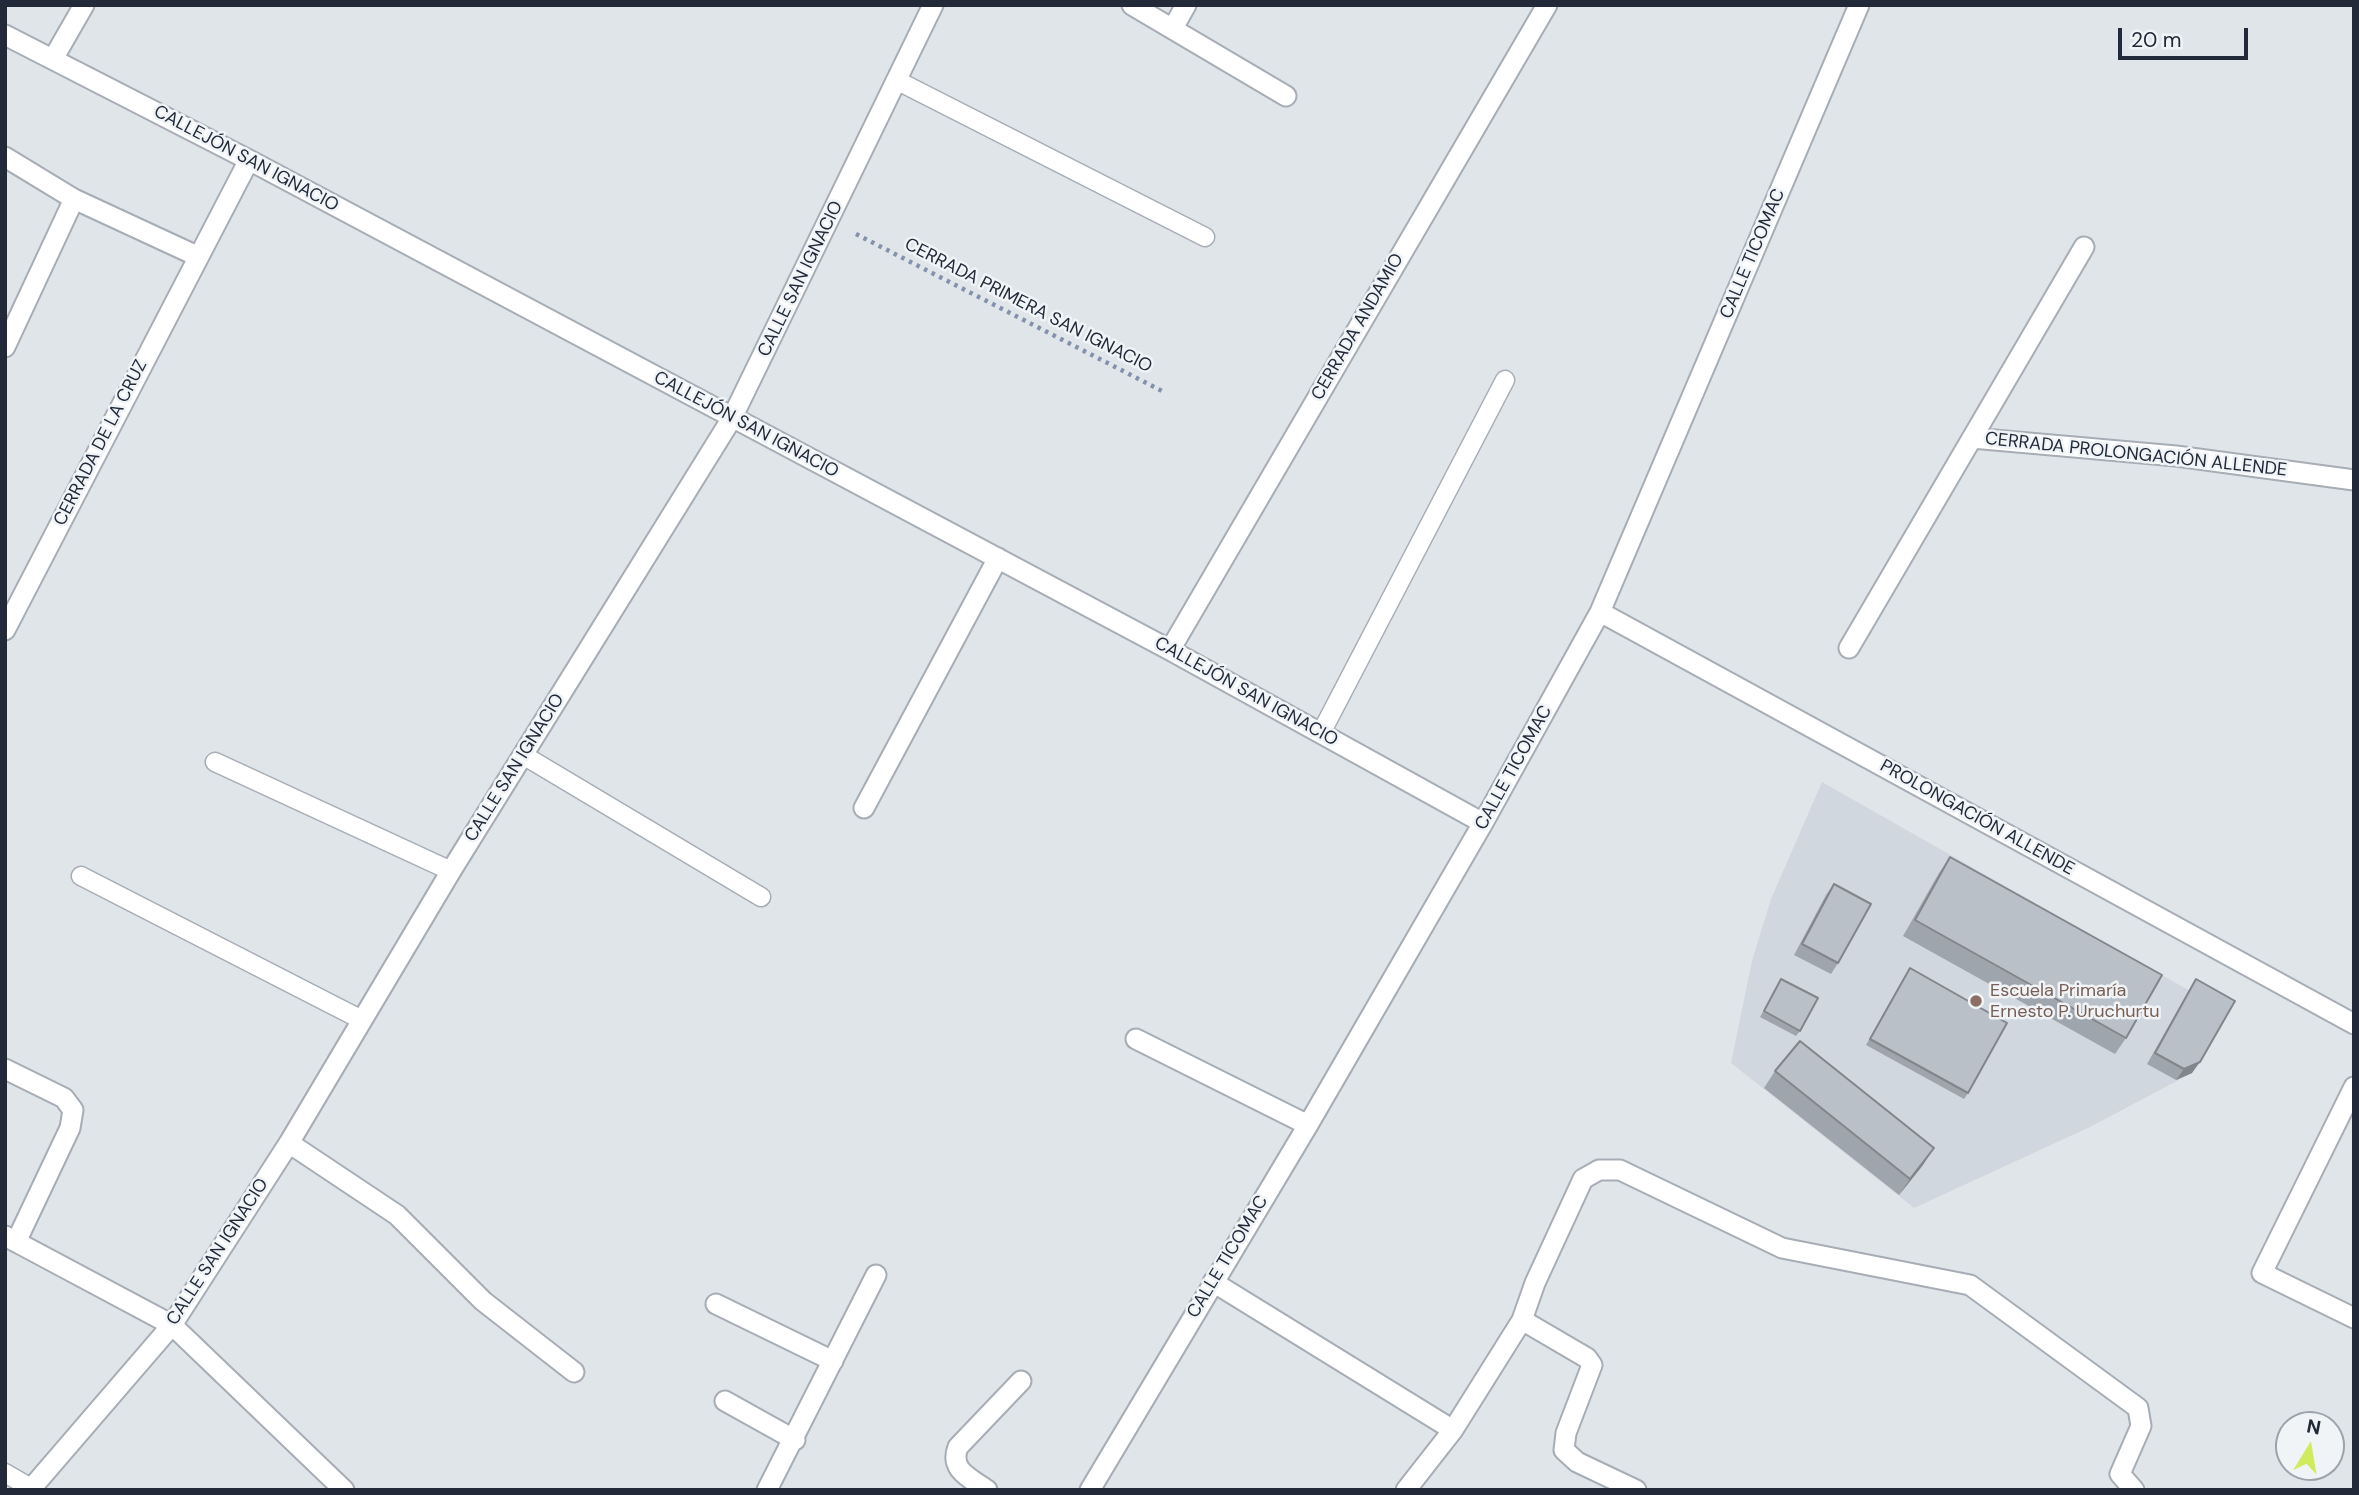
<!DOCTYPE html>
<meta charset="utf-8">
<style>
body{margin:0}
#map{position:relative;width:2359px;height:1495px;overflow:hidden;background:#e0e5ea;font-family:"DM Sans",sans-serif}
canvas{display:block}
.frame{position:absolute;inset:0;border:7px solid #222a39;pointer-events:none}
.north{position:absolute;left:2275px;top:1411px;width:70px;height:70px;box-sizing:border-box;background:#f0f4f7;border:2px solid #9ea3ab;border-radius:50%;rotate:11deg;font-size:19px;font-weight:700;line-height:28px;text-align:center;color:#222a39}
.north::after{content:'';display:block;margin:auto;width:24px;height:32px;background:#d2ea5e;clip-path:polygon(50% 0,100% 100%,50% 72%,0 100%)}
.scale{position:absolute;left:2118px;top:28px;width:130px;height:32px;box-sizing:border-box;border:4px solid #222a39;border-top:0;padding-left:9px;font-size:21px;line-height:24px;white-space:nowrap;color:#222a39;-webkit-text-stroke:5px #f0f4f7;paint-order:stroke}
</style>
<div id="map">
<canvas width="2359" height="1495"></canvas>
<div class="frame"></div>
<div class="north">N</div>
<div class="scale">20 m</div>
</div>
<script>
const ctx = document.querySelector('canvas').getContext('2d');
ctx.lineJoin = 'round';
function fillPath(path, color) { ctx.fillStyle = color; ctx.fill(path, 'evenodd'); }
function strokePath(path, color, width, dash) { ctx.strokeStyle = color; ctx.lineWidth = width; ctx.lineCap = dash ? 'butt' : 'round'; ctx.setLineDash(dash || []); ctx.stroke(path); }
function label(font, color, halo, rows, align = 'center') {
  ctx.font = font + ' "DM Sans",sans-serif'; ctx.lineWidth = 5; ctx.setLineDash([]); ctx.textBaseline = 'middle'; ctx.strokeStyle = halo; ctx.fillStyle = color; for (const [text, x, y, turn = 0] of rows) {
    ctx.save(); ctx.translate(x, y); ctx.rotate((+turn || 0) * Math.PI / 180); ctx.textAlign = isNaN(turn) ? turn : align; if (halo) ctx.strokeText(text, 0, 0); ctx.fillText(text, 0, 0); ctx.restore();
  }
}
fillPath(new Path2D(`
 M1822,782L2227,1012L2192,1073L2090,1127L1914,1208L1731,1063L1752,961L1771,899Z`), '#d1d7de');
const service = new Path2D(`
 M896,80L1205,237
 M1321,733L1505,380
 M523,755L761,897
 M215,762L451,871
 M81,876L362,1020
 M5,1473L31,1488`);
const minor = new Path2D(`
 M1132,5L1286,96
 M1173,28L1186,5
 M5,35L249,160L1170,650L1483,823
 M53,59L84,5
 M5,157L74,199L197,256
 M5,347L74,199
 M1972,438L2176,456L2354,480
 M1600,612L2354,1024
 M5,630L249,160
 M1849,648L2084,247
 M1170,650L1547,5
 M864,808L998,558
 M1136,1039L1308,1125
 M5,1069L64,1098L73,1110L70,1128L16,1242
 M2354,1087L2262,1273L2354,1318
 M289,1143L397,1215L483,1301L574,1372
 M5,1236L172,1325L344,1490
 M1213,1282L1453,1430
 M716,1304L833,1361
 M1522,1320L1587,1358L1592,1365L1566,1433L1564,1450L1577,1462L1636,1490
 M725,1401L795,1440
 M30,1490L172,1325L289,1143L451,871L732,418L933,5
 M767,1490L876,1275
 M987,1490C970,1478 949,1470 958,1447L1021,1381
 M1090,1490L1308,1125L1483,823L1600,612L1859,5
 M1406,1490L1453,1430L1522,1320L1535,1283L1583,1179L1599,1170H1620L1782,1248L1970,1285L2138,1408L2141,1426L2120,1474L2134,1490`);
strokePath(service, '#a7adb5', 21);
strokePath(minor, '#a7adb5', 23);
strokePath(new Path2D(`
 M856,234L1166,393`), '#8292ac', 4.5, [3.5, 5]);
strokePath(service, '#fff', 18);
strokePath(minor, '#fff', 19);
fillPath(new Path2D(`
 M1950,857L2126,1038L2115,1054L1903,936L1939,873Z
 M1834,884L1838,963L1831,974L1794,955L1826,895Z
 M1910,968L1968,1093L1964,1099L1866,1045Z
 M1781,979L1800,1031L1796,1036L1760,1017Z
 M2196,979L2192,1073L2176,1080L2147,1064L2189,990Z
 M1775,1071L1923,1165L1899,1195L1764,1088Z`), '#9fa5ac');
fillPath(new Path2D(`
 M2200,1062L2192,1073L2176,1080L2184,1069Z
 M1934,1148L1923,1165L1899,1195L1910,1179Z`), '#82868c');
const building = new Path2D(`
 M1950,857L2162,975L2126,1038L1915,920Z
 M1834,884L1871,904L1838,963L1802,944Z
 M1910,968L2007,1023L1968,1093L1870,1039Z
 M1781,979L1818,998L1800,1031L1764,1011Z
 M2196,979L2235,1001L2200,1062L2184,1069L2155,1053Z
 M1800,1041L1934,1148L1910,1179L1775,1071Z`);
fillPath(building, '#b9c0c8');
strokePath(building, '#82868c', 2);
for (const [x, y, r, color] of [
 [1976,1001,7,"#8d6e63"]
]) { const dot = new Path2D(); dot.arc(x, y, r, 0, 2 * Math.PI); ctx.fillStyle = color; ctx.fill(dot); strokePath(dot, '#f0f4f7', 2.5); }
label('18px', '#222a39', '#f0f4f7', [
 ["CALLEJÓN SAN IGNACIO",246,159,28],
 ["CALLE TICOMAC",1753,254,-67],
 ["CALLE SAN IGNACIO",801,279,-64],
 ["CERRADA PRIMERA SAN IGNACIO",1028,306,27],
 ["CERRADA ANDAMIO",1358,327,-60],
 ["CALLEJÓN SAN IGNACIO",746,425,28],
 ["CERRADA DE LA CRUZ",101,443,-63],
 ["CERRADA PROLONGACIÓN ALLENDE",2136,455,6],
 ["CALLEJÓN SAN IGNACIO",1246,692,29],
 ["CALLE SAN IGNACIO",515,768,-58],
 ["CALLE TICOMAC",1514,768,-61],
 ["PROLONGACIÓN ALLENDE",1977,818,29],
 ["CALLE SAN IGNACIO",218,1252,-57],
 ["CALLE TICOMAC",1228,1257,-59]
]);
label('18px', '#785e54', '#f0f4f7', [
 ["Escuela Primaría",1990,991],
 ["Ernesto P. Uruchurtu",1990,1012]
], 'left');
</script>
